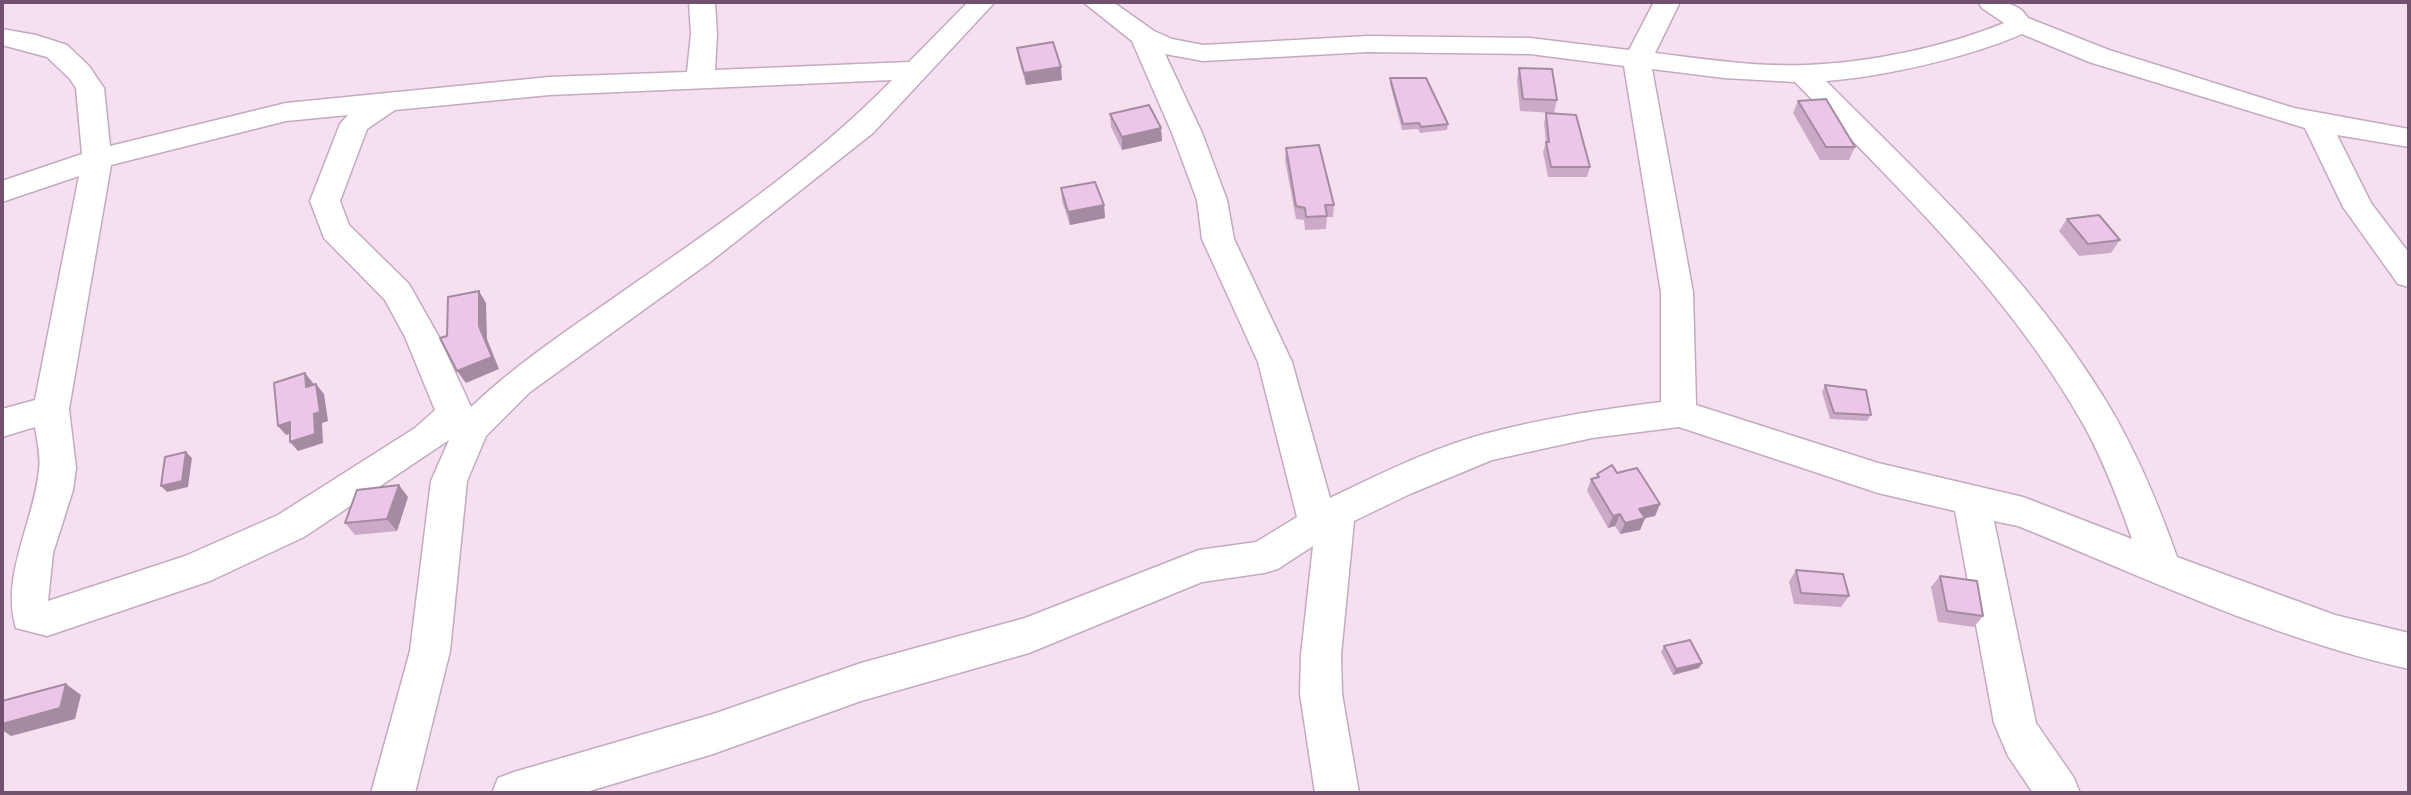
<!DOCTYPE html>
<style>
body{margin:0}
#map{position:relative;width:2411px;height:795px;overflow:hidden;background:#faebf5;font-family:"IBM Plex Sans",sans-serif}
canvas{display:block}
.frame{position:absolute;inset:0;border:4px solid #725170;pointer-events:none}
</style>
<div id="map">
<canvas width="2411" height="795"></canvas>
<div class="frame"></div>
</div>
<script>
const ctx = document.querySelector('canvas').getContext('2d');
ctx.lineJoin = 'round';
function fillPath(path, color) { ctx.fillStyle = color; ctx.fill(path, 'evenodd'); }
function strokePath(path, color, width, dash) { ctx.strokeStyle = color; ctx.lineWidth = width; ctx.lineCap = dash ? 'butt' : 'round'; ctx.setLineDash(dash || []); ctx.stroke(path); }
fillPath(new Path2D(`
 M2,2H2409V793H2Z`), '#f6e0f0');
const minor = new Path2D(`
 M689,2H715L717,34L715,70L909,62L968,2H995L873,133L710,262L530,392L486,436L467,481L450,651L415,793H371L410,651L431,481L449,440L304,537L210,581L47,636L16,628C0,577 34,522 39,470C41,457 37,441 35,427L2,437V409L35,400L79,176L2,202V181L82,154L76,88L69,78L47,57L2,45V29L36,35L67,45L89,66L104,88L110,146L286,103L549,77L687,72L691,34ZM892,80C814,161 708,232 615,297C565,332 515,365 471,407L439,337L409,284L349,225L340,201L367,129L395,110L549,95ZM348,115L340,124L310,201L324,238L385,300L405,337L435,410L415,428L278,515L185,556L48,601L53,553L73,490L76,468L69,409L111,165L286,121Z
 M1083,2H1113L1154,31L1172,39L1203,45L1368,36L1530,38L1629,50L1654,2H1680L1655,53C1704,59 1755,67 1805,65C1868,63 1946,47 2004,23L1982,8L1978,2C1998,2 2017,0 2028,18L2109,50L2294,108L2409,129V147L2337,135L2371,203L2409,253V287L2398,284L2343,207L2305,128L2089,62L2022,34C1970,57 1882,77 1826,81C1926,181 2032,279 2106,401C2136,450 2158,503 2177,557L2335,615L2409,633V669C2274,639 2146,578 2018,526L1994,521L2036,723L2074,778L2080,793H2033L2008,756L1994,723L1955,511L1878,493L1679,427L1592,438L1492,460L1410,494L1354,521L1341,655L1342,694L1359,793H1315L1300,694L1301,655L1313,546L1278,569L1264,573L1202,582L1029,653L861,701L713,754L583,793H492L498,778L514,772L713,714L861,663L1025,618L1199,550L1256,542L1297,517L1258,362L1202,239L1197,200L1172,133L1132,41ZM1368,52L1530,54L1624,66L1661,292V402C1603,409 1545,418 1488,433C1434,447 1380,474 1330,498L1292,362L1234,239L1227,200L1202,133L1165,54L1203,61ZM1652,69L1724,78L1795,82C1898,188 2008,292 2082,422C2103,459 2118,499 2132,539L2023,497L1878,463L1696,405L1693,292Z`);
strokePath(minor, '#c4aac0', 3);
fillPath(minor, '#fff');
fillPath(new Path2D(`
 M1017,48L1062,80L1026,85L1019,60Z
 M1519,68L1557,100L1554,113L1520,111L1517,80Z
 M1390,78L1448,124L1447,130L1420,133L1418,129L1402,130L1390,84Z
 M1798,101L1855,147L1849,160H1820L1793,113Z
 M1546,113L1590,167L1587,177H1548L1543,152L1546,142L1544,123Z
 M1110,114L1161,128L1162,141L1122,150L1111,127Z
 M1286,148L1334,205L1333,217H1327L1326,229L1305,230L1304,220L1296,219L1285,160Z
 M1061,188L1104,205L1105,218L1070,225L1062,201Z
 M2067,219L2120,240L2111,253L2079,256L2059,231Z
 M1825,385L1871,415L1867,421L1830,419L1822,392Z
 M1617,473L1660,504L1655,516L1645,518L1640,530L1620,534L1615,526L1608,528L1587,491L1591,479L1596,478L1597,474Z
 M408,497L397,531L355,535L345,523Z
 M1796,570L1849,596L1841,607L1794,604L1789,582Z
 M1940,576L1983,616L1974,627L1938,622L1931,587Z
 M1664,646L1702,663L1699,668L1673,675L1661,652Z`), '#cbaac8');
fillPath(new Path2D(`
 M1061,67L1062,80L1026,85L1024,73Z
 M1161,128L1162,141L1122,150V137Z
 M1104,205L1105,218L1070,225L1068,212Z
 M479,291L486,303L487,339L499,369L466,383L457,371L479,326Z
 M305,373L313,383L314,397L306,387Z
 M316,384L324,394L328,421L322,423L323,443L298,451L290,442Z
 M290,422L298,431L286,435L278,426Z
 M186,452L192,458L188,487L167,492L161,486Z
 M399,485L408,497L397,531L387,519Z
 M1660,504L1655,516L1645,518L1640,530L1620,534L1625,523L1639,509Z
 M1620,514L1615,526L1608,528L1613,516Z
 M1702,663L1699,668L1673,675L1676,669Z
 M66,684L81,695L75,719L11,736L2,730V724Z`), '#a58ba2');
const building = new Path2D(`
 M1053,42L1061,67L1024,73L1017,48Z
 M1519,68L1552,69L1557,100L1523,99Z
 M1390,78H1426L1448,124L1421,127L1419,123L1403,124Z
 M1826,99L1855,147H1826L1798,101Z
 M1149,105L1161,128L1122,137L1110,114Z
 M1546,113L1576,115L1590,167H1551L1546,142H1549Z
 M1319,145L1334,205H1325L1327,216L1306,217L1305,208L1296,206L1286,148Z
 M1095,182L1104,205L1068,212L1061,188Z
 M2099,215L2120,240L2088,244L2067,219Z
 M479,291V326L492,357L457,371L440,338L447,336L448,297Z
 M305,373L306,387L316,384L320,412L314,414L315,434L290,442V422L278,426L274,383Z
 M1825,385L1866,390L1871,415L1834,413Z
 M186,452L182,481L161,486L165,457Z
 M1612,465L1617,473L1637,468L1660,504L1639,509L1645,518L1625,523L1620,514L1613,516L1591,479L1599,477L1597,474Z
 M399,485L387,519L345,523L357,490Z
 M1796,570L1843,574L1849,596L1801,593Z
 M1940,576L1977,581L1983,616L1947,611Z
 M1690,640L1702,663L1676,669L1664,646Z
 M66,684L60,708L2,724V701Z`);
fillPath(building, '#ecc6e8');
strokePath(building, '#a58ba2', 2);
</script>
